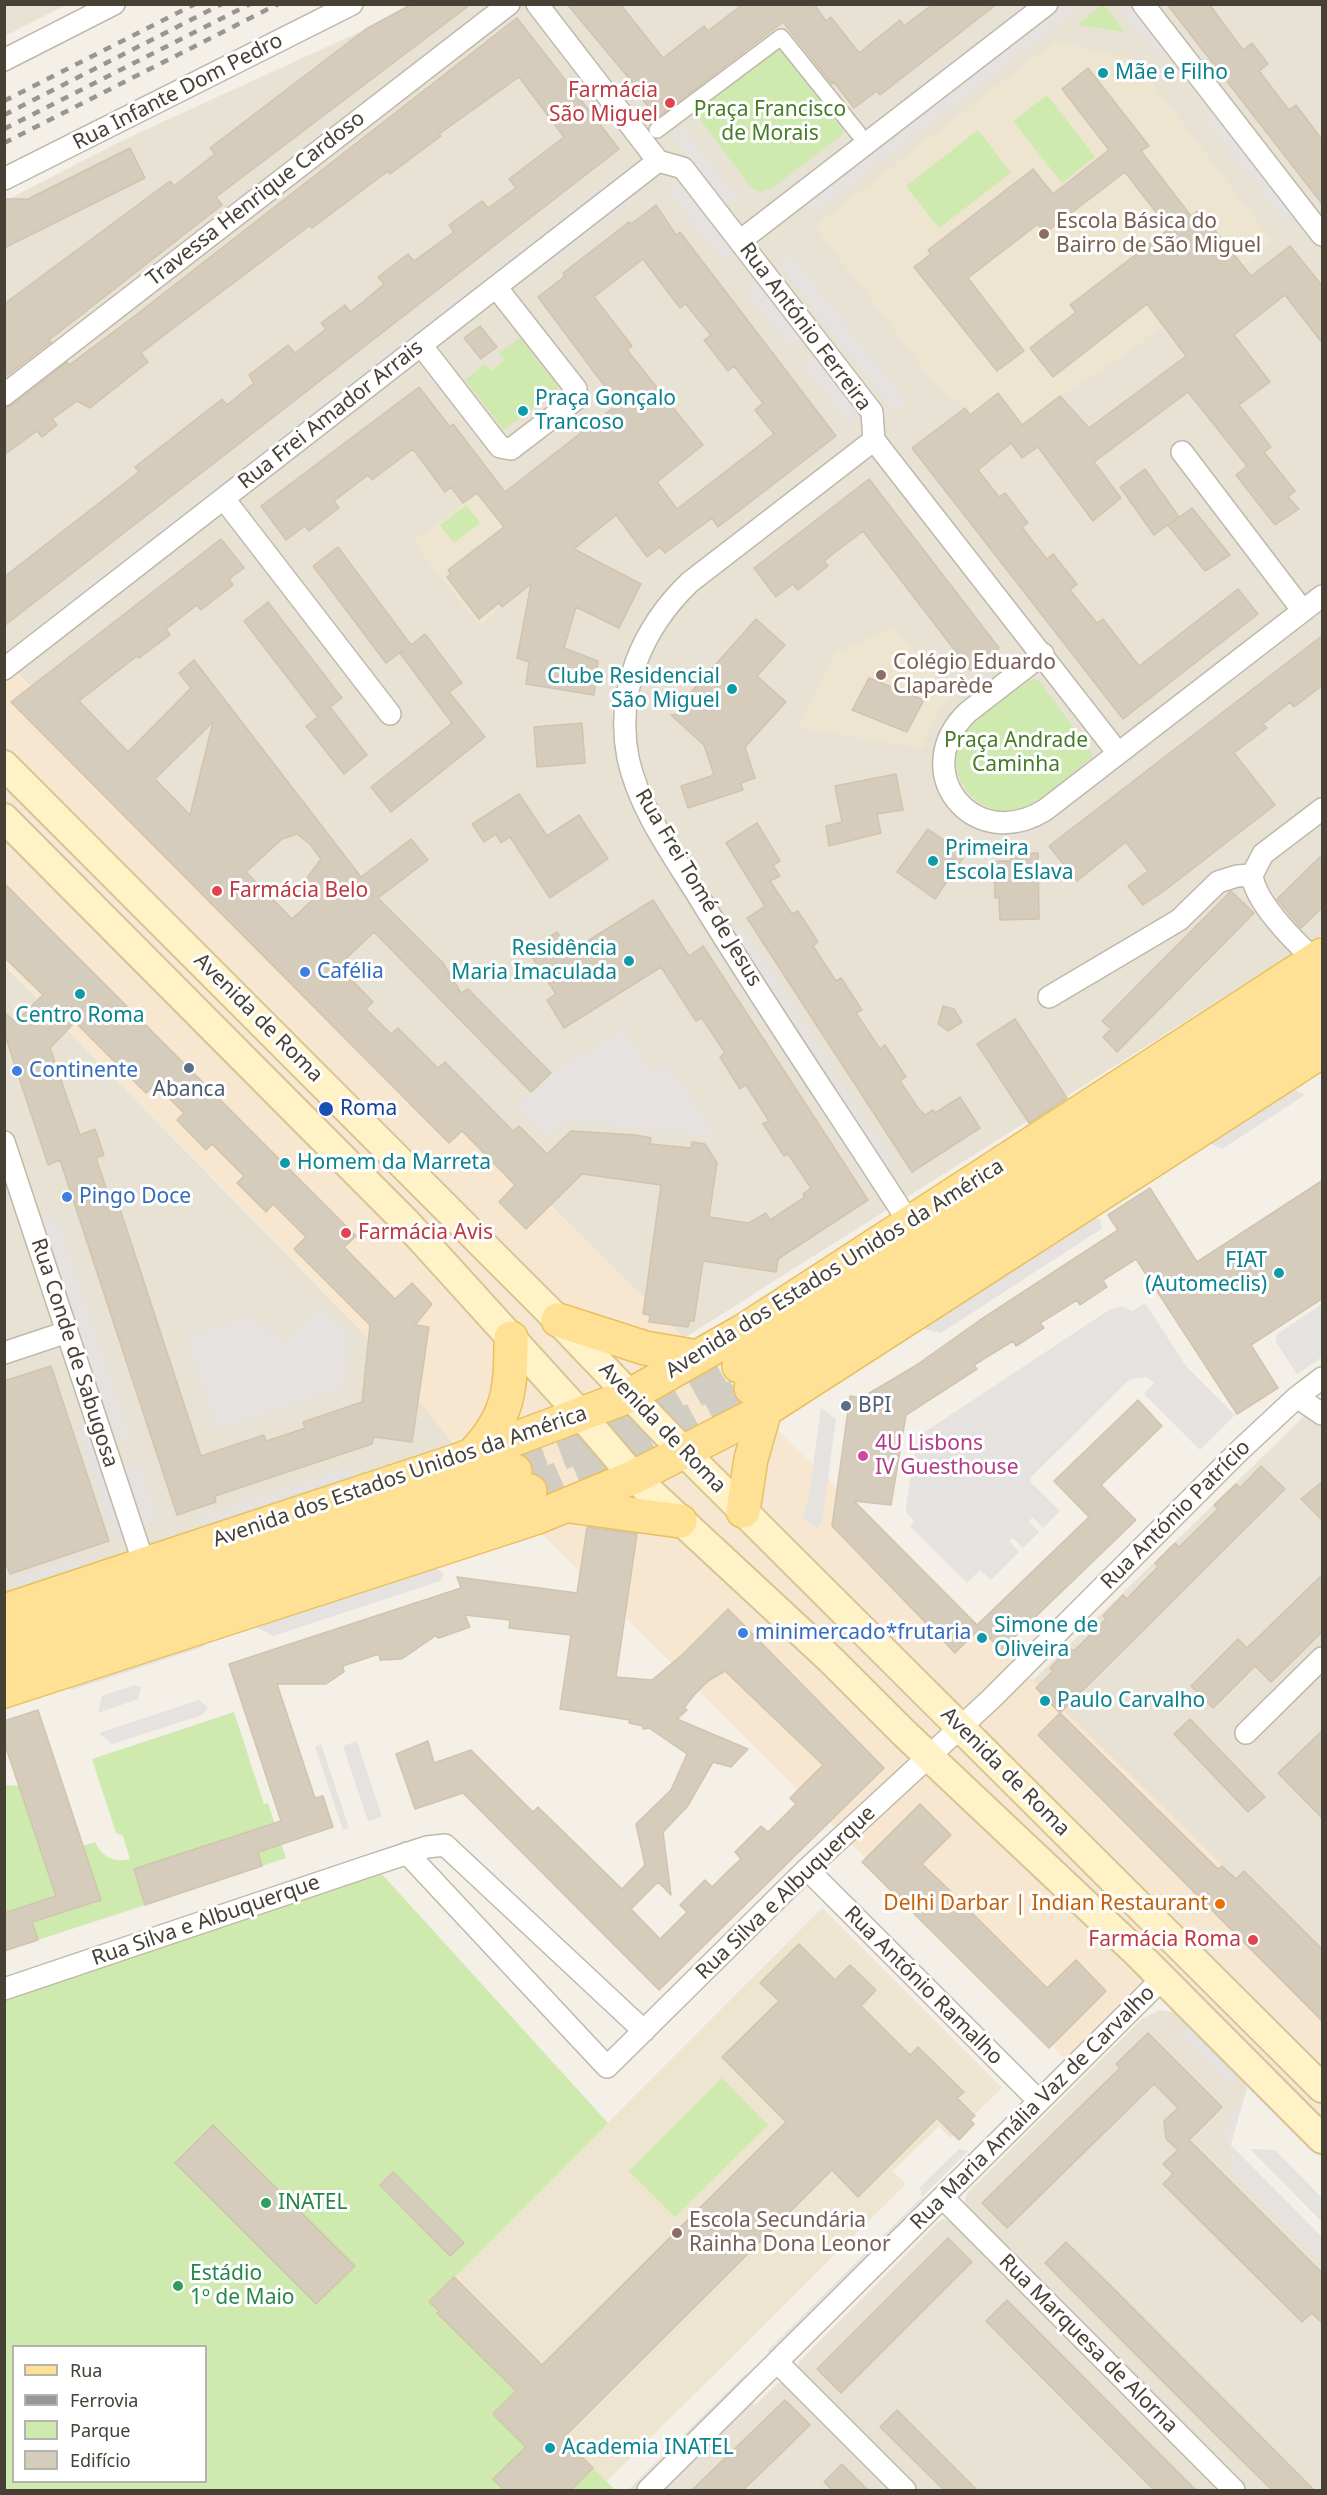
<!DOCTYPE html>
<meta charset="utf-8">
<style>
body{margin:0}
#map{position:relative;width:1327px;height:2495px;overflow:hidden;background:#f4f0e7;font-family:"Noto Sans",sans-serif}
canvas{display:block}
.frame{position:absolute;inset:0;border:6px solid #474035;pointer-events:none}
.legend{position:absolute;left:12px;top:2345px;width:195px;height:138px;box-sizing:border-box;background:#fff;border:2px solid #b5b3ae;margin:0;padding:8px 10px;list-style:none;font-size:18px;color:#474035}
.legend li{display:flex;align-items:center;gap:12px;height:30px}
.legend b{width:30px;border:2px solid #b5b3ae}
</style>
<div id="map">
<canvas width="1327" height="2495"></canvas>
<div class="frame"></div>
<ul class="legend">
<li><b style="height:8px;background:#ffe195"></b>Rua</li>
<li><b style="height:8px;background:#969696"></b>Ferrovia</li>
<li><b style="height:16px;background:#ceeaae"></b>Parque</li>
<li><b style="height:16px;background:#d6ccbc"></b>Edifício</li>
</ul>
</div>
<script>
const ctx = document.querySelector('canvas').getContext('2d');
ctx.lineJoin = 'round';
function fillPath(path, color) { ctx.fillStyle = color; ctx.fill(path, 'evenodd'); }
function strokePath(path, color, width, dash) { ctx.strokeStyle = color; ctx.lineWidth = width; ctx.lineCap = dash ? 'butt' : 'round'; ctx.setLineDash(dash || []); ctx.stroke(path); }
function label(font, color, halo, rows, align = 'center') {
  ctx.font = font + ' "Noto Sans",sans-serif'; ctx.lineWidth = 6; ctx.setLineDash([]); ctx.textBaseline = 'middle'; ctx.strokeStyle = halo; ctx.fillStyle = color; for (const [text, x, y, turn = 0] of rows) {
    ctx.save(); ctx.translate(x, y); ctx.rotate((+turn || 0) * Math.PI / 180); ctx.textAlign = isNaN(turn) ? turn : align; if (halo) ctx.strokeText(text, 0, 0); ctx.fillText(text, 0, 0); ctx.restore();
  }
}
fillPath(new Path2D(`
 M5,4H66V5L5,36Z
 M413,5H1322V935L684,1338L5,661V201L121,141L366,29Z
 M4,965L372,1342L456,1447L5,1594Z
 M1322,1399V1963L1032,1681Z
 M1159,2010L1178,2013L1188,2025L1185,2039L1228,2083L1236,2073L1245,2081L1247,2089L1243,2102L1232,2114L1226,2133L1232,2149L1233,2170L1320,2258H1322V2490H1247L964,2204L967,2193L1142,2019Z
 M943,2219L954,2222L1221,2490H917L801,2374L798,2363L938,2222Z
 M778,2383H784L894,2490H668Z`), '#e8e2d4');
fillPath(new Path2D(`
 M4,661L684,1338L1322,1963V2153L1161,1990L1078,2072L456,1447L372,1342L5,965Z`), '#f7e7d1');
fillPath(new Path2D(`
 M1055,41L1134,59L1273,242L1114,363L1060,396L1022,425L970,415L965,408L936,386L815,226Z
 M487,485L551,568L479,626L413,542Z
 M893,627L954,696L942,707L933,720L923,748L799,728L836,653Z
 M822,1908L1002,2088L951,2138L939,2126L893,2171L906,2184L606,2482L437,2313L429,2302Z`), '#eee5d0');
fillPath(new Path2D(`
 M1103,4L1124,31V32L1077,25Z
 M780,49L844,131L842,135L772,188L760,192L750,186L696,114L732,84Z
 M1047,95L1095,157L1062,183L1013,121Z
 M978,130L1011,173L939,228L906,186Z
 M520,338L559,388L504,430L465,380L485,364L491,371L504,360L499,353Z
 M466,505L480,523L454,543L440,525Z
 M1035,679L1039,681L1093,754L1091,758C1071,773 1044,801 1020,808C978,822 940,773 964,736C977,715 1010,696 1030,680Z
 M234,1712L264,1804L268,1803L286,1858L262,1866L251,1831L134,1869L145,1905L38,1940L27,1905L5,1913L4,1785L19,1786L62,1913L100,1900L82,1846L95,1842C102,1857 114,1863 130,1859L123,1836L116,1833L92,1759Z
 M380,1872L608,2123L430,2302L439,2311L437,2313L615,2490H5V1994ZM14,2346H206V2482H14Z
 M722,2078L768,2125L675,2217L629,2171Z`), '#ceeaae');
fillPath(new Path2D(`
 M1024,5H1035L811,177L807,172Z
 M1059,5H1083L812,214L803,202Z
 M1116,5H1135L1176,57L1159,59Z
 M1214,107L1300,218L1283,220L1203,116Z
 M681,125L737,196L725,205L670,134Z
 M625,168L629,173L255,464L251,459Z
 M681,181L735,251L722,261L668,191Z
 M639,186L643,192L540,272L536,267Z
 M792,254L906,402L894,412L779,264Z
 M758,280L802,337L789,347L745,290Z
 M536,317L586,381L581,385L530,321Z
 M817,357L861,413L848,423L804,367Z
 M222,481L226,486L28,640L30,631Z
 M1322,604V612L1093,790L1088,785Z
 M1073,797L1077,802L1039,829L1026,835L1002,837V830Z
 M724,924L744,929L897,1167L882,1168Z
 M716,937L877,1185H868L714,948Z
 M624,1029L653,1074L670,1064L713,1131V1137L568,1120L545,1138L515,1107L551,1073Z
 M1288,1087L1305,1095L1222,1149L1205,1141Z
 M58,1217L131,1437L117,1441L44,1221Z
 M1090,1218L1101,1219V1229L941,1333L916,1327Z
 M1145,1303L1186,1366L1235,1415L1200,1450L1144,1394L1154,1383L1146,1377L1130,1379L1031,1477V1483L1060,1511L1043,1528L1033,1517L1029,1521L1039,1532L1023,1548L1013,1538L1009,1541L1019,1552L991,1580L980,1570L967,1583L910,1526L914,1521L906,1512V1507L917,1437L1109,1310L1121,1306L1132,1311Z
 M1322,1304V1357L1297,1374L1276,1342V1335Z
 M321,1308L350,1337L342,1388L216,1430L186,1338L250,1317L286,1342Z
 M821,1408L836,1419L822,1522L816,1528L805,1519L802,1520L808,1502Z
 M84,1423L121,1533L113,1536L78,1431L84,1427Z
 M140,1465L158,1521L144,1526L126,1470Z
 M348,1467L369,1478L207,1530L197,1521L203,1515Z
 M73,1559L97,1568L26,1589L16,1585L19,1577Z
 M435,1567L444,1574L440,1581L273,1636L251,1624Z
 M207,1639L203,1647L72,1690L64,1686Z
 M134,1685L141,1687L138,1699L98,1713L102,1696Z
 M199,1700L208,1708L202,1715L112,1744L99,1733Z
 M357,1741L382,1817L368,1821L343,1746Z
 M321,1744L349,1828L343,1830L315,1747Z
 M1188,2025L1236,2073L1233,2084L1228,2083L1184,2039Z
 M1243,2102L1231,2145L1322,2237V2258H1320L1233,2170L1232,2149L1226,2133L1232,2114Z
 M959,2149L968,2151L922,2197L920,2187Z
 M1250,2149L1275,2150L1322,2198V2222Z
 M921,2198L926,2202L772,2356L767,2351Z
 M745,2374L749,2378L637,2490H631L629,2489Z
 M750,2400L755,2405L669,2490H660Z`), '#e5e2df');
const building = new Path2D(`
 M412,4H471L216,197L222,205L49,340L51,342L4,378V304L170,181L174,186L215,154L210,148L366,29Z
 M567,4H620L663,58L704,26L708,31L743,4H814L826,21L831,17L859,53L900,20L904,26L933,4H997L880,95L877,91L854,108L834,82L832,84L783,22L657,118L636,91L638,89Z
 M1167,4H1209L1243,50L1252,43L1268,64L1259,71L1289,110L1296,105L1323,141V205Z
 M517,18L619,149L4,626V577L139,472L135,467L222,399L227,405L254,383L249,375L288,345L295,353L326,329L321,323L345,305L350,312L364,301L384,284L378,277L408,254L414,261L454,232L449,225L482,201L488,208L516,188L509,179L564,137L519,77L439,134L441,136L390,174L388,171L312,228L309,226L171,330L141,353L148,362L90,408L77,401L52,419L57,425L42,437L37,431L4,455V408L12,405L67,362L69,365L132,318Z
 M1088,68L1149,146L1141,151L1191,216L1199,210L1251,276L1290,246L1323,287V344L1285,295L1234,335L1270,382L1239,405L1271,447L1264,452L1295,491L1288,497L1299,509L1275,525L1236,475L1247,466L1188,392L1094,462L1121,498L1093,521L1038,447L1022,458L1011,443L978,470L999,497L1005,493L1028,523L1022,527L1034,543L1047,559L1053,554L1077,584L1070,590L1083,606L1097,623L1103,619L1139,666L1238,589L1258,614L1123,719L912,448L965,408L970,415L998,393L1022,425L1060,396L1089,428L1186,356L1147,304L1053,377L1030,348L1076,312L1070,305L1169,229L1125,172L1045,233L1038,224L968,278L1024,351L997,371L914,267L931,254L928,250L1033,169L1053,194L1109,150L1062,89Z
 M130,148L145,178L4,248V199H28Z
 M656,205L676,235L680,232L836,436L718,527L712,518L665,553L660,547L647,557L616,515L574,549L641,584L619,628L576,607L564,648L598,661L594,695L526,684L529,662L517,658L531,584L502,607L499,603L479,619L447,577L451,574L448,570L504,527L477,493L463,503L451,487L445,492L413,449L372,480L368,475L334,501L339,508L309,531L305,526L286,540L261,506L419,387L450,427L453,424L505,492L618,404L538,297L565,276L563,273L629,222L631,224ZM643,259L680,308L686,304L697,318L711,335L704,340L728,371L734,366L763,403L755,410L774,434L677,509L657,482L703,445L627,350L632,346L594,297Z
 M480,326L497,347L481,359L464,338Z
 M1145,469L1179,517L1154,535L1120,487Z
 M869,479L999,648L970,670L863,531L824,561L828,566L798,590L793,584L776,597L754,568Z
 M1192,508L1230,555L1205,571L1168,525Z
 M221,539L244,568L229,579L233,585L201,610L197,605L166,629L170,635L139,658L137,656L79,701L128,752L191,688L179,673L194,660L361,877L411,839L428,860L378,898L443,963L461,993L468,989L551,1073L531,1092L374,932L338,966L373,1002L366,1009L391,1034L398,1028L438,1068L445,1062L513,1131L519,1126L547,1154L571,1131L636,1135L651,1138L650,1144L691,1148L692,1142L705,1144L717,1163L709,1217L749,1223L766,1213L770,1220L805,1197L803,1194L811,1188L788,1154L784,1156L763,1124L769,1121L746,1085L740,1089L720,1057L725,1053L702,1018L696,1021L661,967L564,1028L547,1000L556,994L528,951L557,932L570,952L653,900L689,956L703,946L868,1200L778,1259L776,1272L703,1261L694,1321H689L688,1327L649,1322L650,1315L643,1314L661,1185L582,1174L526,1229L499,1202L515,1185L476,1145L462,1131L449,1143L11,702ZM213,722L190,815L155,779ZM297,834L310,844L321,859L307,878L321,892L292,919L246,872L282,839Z
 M338,547L411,645L425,634L462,683L449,692L485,737L391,812L371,787L452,723L400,653L404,650L386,663L313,566Z
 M268,602L342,698L330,707L367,755L344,774L306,726L318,717L244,621Z
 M756,619L785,645L757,676L786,702L745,747L755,778L741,783L743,790L688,808L681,786L714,775L704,745L671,715L683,714L684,700Z
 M1323,635V685L1294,707L1290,702L1263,724L1267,728L1234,753L1275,805L1164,891L1143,905L1128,886L1148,871L1126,842L1077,881L1049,846Z
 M869,678L924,700L907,732L852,710Z
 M582,723L585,763L537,767L534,727Z
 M896,774L903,810L877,814L881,833L829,846L826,826L842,822L835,786Z
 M519,794L547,836L579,815L608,859L550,898L510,837L501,843L496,834L484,842L472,824Z
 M757,823L780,861L773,865L780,876L770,881L792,914L798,911L818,942L813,946L836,981L841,978L862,1010L856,1013L880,1049L885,1045L906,1077L900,1081L918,1108L925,1115L933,1110L935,1113L960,1097L980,1128L912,1172L747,918L765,906L726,843Z
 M928,829L965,855L935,899L897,872Z
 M1038,853L1039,919L1000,920L999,897L995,898L994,861H1011V854Z
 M1323,854V907L1301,928L1277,899Z
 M4,883L356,1236L344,1247L395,1299L412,1283L432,1304L415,1325L429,1327L412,1442L374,1437L372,1444L215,1496L216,1502L177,1515L60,1160L48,1165L4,1032V1012L15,1022L43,995L4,957ZM75,1022L146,1093L155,1084L184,1113L177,1120L206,1150L212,1144L244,1176L237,1183L266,1212L273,1204L306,1237L294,1249L370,1325L362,1402L303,1422L305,1428L285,1435L266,1441L264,1435L201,1456L119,1206L113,1208L96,1158L104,1155L95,1129L80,1135L50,1048Z
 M1231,891L1254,913L1117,1052L1103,1037L1111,1029L1102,1021Z
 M943,1006L954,1009L962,1022L948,1031L938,1024Z
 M1015,1019L1067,1098L1029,1123L977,1044Z
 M1323,1180V1298L1251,1345L1278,1388L1237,1414L1136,1259L1103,1280L1107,1287L1080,1305L1077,1300L1040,1323L1044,1328L1016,1346L1013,1341L974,1365L977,1369L906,1415L891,1505L854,1501L977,1625L1089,1517L1054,1481L1138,1400L1162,1426L1101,1485L1136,1520L1001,1650L980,1628L955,1653L832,1526L850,1396L861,1398L915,1366L980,1320L1118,1230L1108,1215L1150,1188L1197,1262Z
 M51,1366L109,1541L10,1574L4,1558V1381Z
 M1261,1466L1285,1489L1060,1713L1036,1688L1053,1671L1050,1668L1070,1648L1074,1651L1106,1619L1103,1616L1123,1595L1127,1599L1142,1583L1158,1567L1155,1563L1175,1543L1179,1547L1218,1509L1214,1505L1236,1484L1240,1488Z
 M1323,1481V1521L1301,1499Z
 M587,1527L637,1534L616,1677L652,1680L682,1655L728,1609L884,1768L659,1990L463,1793L415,1809L396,1754L428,1741L434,1763L471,1750L533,1812L538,1807L622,1889L645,1865L636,1824L671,1790L687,1754L649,1728L643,1729V1726L629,1723L630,1720L560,1709L571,1635L509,1628L510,1620L465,1615L470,1627L439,1638L435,1636L402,1659L380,1660L379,1654L343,1666L344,1672L326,1684H277L315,1798L323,1796L333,1827L258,1852L262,1866L145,1905L134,1869L281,1821L229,1664L461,1588L457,1577L577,1593ZM725,1671L823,1765L790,1798L796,1804L768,1832L761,1826L735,1852L741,1859L727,1872L712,1887L705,1880L680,1905L687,1912L660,1939L631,1909L658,1882L671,1895L663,1832L687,1807L713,1762L731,1767L748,1749L677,1719L687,1710L684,1708L695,1694L708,1681Z
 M1323,1574V1631L1271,1682L1255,1666L1213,1708L1191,1686L1238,1639L1247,1648Z
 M38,1710L101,1900L32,1922L38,1940L4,1951V1913L56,1896L4,1742V1721Z
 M1060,1713L1218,1869L1222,1866L1236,1879L1244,1871L1323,1950V2022L1038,1735Z
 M1190,1719L1265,1797L1248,1812L1174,1734Z
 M1323,1730V1819L1278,1773Z
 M920,1804L951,1835L922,1864L941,1882L1047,1988L1076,1960L1106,1991L1049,2048L862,1862Z
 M799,1944L835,1980L850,1965L876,1990L861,2006L910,2055L918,2047L964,2092L957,2098L975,2116L970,2120L974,2124L959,2140L937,2118L858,2197L832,2170L563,2438L593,2468L571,2490H504L493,2479L526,2447L493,2414L516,2391L437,2313L439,2311L429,2302L454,2277L542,2365L786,2122L722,2057L779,2001L760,1983Z
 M1148,2033L1222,2107L1189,2140L1323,2274V2324L1312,2313L1302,2322L1163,2184L1173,2174L1163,2164L1178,2150L1166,2139L1164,2121L1178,2108L1154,2084L1007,2228L982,2203L1120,2068L1116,2064Z
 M213,2125L355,2266L316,2304L175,2163Z
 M393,2172L464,2243L450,2256L380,2185Z
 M948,2238L972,2262L841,2393L817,2369Z
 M1066,2242L1110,2285L1314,2490H1272L1219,2438L1045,2263Z
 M1007,2300L1138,2432L1196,2490H1154L1073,2409L986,2321Z
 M785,2400L810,2425L768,2466L743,2490H692Z
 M897,2410L977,2490H944L880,2427Z
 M842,2464L868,2490H832L824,2482Z`);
fillPath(building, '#d6ccbc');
strokePath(building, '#d1c4ae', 1.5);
strokePath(new Path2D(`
 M515,1471L578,1447L670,1405L739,1366
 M530,1491L680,1426L751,1388`), '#d1cdc3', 33, [33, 16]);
const pedestrian = new Path2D(`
 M657,130L781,37L858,133`);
const minor = new Path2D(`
 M537,4L658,161L683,168L872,412L874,440L1118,753
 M1143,4L1322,235
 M4,60L114,4
 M4,179L352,4
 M740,241L1047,4
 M421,345L500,447L511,449L575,400L576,389L496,287
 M4,395L509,4
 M874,440L690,582C642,628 615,691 628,758C640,813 677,860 705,907C771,1014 842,1118 910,1224
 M1182,452L1303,611
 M224,499L390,714
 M1043,654L968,712C907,770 972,855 1045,810L1322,596
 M4,669L658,161
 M1314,959C1294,941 1255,902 1252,875L1263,854L1322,809
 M1049,997L1179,920L1218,882L1237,876L1252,875
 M4,1142L144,1564
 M4,1353L67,1332
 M1297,1397L1322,1414
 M1246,1733L1322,1658
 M407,1853L607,2067L807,1869L991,1699L1238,1452L1297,1397L1322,1378
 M807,1869L1039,2101
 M4,1989L372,1865L427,1847L445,1845L644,2031
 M943,2198L1234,2490
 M777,2362L905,2490
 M648,2490L1163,1978`);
const secondary = new Path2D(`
 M4,765L558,1320L684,1452L1322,2088
 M4,818L405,1221L581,1415L634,1477L831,1660L905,1734L1133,1949L1322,2139`);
const primary = new Path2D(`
 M558,1320L645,1348L698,1357
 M739,1366L1311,996L1322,986
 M751,1388L1322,1019
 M471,1456C509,1418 511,1390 511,1338
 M570,1506L680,1521
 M743,1511L751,1459L765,1410
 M4,1611L456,1461L629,1396L743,1331L1322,955
 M4,1637L88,1612L515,1471
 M15,1665L130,1624L530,1491
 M4,1691L535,1518L634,1477L765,1410L1322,1051`);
strokePath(pedestrian, '#c0b8a9', 18);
strokePath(minor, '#c0b8a9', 24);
strokePath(secondary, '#d6c495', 32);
strokePath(primary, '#e8c060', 36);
strokePath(pedestrian, '#fff', 15);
strokePath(minor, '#fff', 21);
strokePath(secondary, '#fff2c6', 28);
strokePath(primary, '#ffe195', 33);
strokePath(new Path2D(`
 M4,101L195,4
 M4,115L222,4
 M4,129L250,4
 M4,143L278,4`), '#969696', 4.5, [8, 8]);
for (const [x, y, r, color] of [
 [1103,73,6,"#0f9aa8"],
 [670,103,6,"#e0444e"],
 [1044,234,6,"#8d6e63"],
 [523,411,6,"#0f9aa8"],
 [881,675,6,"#8d6e63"],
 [732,689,6,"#0f9aa8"],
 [933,861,6,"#0f9aa8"],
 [217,891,6,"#e0444e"],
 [629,961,6,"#0f9aa8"],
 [305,972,6,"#3f7fe0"],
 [80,994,6,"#0f9aa8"],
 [189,1068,6,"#5c6f8a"],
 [17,1071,6,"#3f7fe0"],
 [326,1109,8,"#1a4fb4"],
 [285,1163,6,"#0f9aa8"],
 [67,1197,6,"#3f7fe0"],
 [346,1233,6,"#e0444e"],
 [1279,1273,6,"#0f9aa8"],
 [846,1406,6,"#5c6f8a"],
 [863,1456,6,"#d1479c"],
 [743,1633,6,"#3f7fe0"],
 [982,1638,6,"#0f9aa8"],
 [1045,1701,6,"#0f9aa8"],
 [1220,1904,6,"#e8710a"],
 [1253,1940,6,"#e0444e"],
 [266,2203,6,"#2e9e5b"],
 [677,2233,6,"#8d6e63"],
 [178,2286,6,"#2e9e5b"],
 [550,2448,6,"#0f9aa8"]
]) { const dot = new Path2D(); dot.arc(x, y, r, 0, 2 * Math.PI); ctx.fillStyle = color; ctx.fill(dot); strokePath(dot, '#fff', 2); }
label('21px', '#0d838f', '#fff', [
 ["Mãe e Filho",1115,73],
 ["Praça Gonçalo",535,399],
 ["Trancoso",535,423],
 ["Clube Residencial",720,677,"right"],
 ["São Miguel",720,701,"right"],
 ["Primeira",945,849],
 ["Escola Eslava",945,873],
 ["Residência",617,949,"right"],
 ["Maria Imaculada",617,973,"right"],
 ["Centro Roma",80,1016,"center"],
 ["Homem da Marreta",297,1163],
 ["FIAT",1267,1261,"right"],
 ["(Automeclis)",1267,1285,"right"],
 ["Simone de",994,1626],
 ["Oliveira",994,1650],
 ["Paulo Carvalho",1057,1701],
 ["Academia INATEL",562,2448]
], 'left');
label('21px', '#be3a42', '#fff', [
 ["Farmácia",658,91],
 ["São Miguel",658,115],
 ["Farmácia Belo",229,891,"left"],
 ["Farmácia Avis",358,1233,"left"],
 ["Farmácia Roma",1241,1940]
], 'right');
label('21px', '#474035', '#fff', [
 ["Rua Infante Dom Pedro",178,92,-27],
 ["Travessa Henrique Cardoso",256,199,-38],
 ["Rua António Ferreira",805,327,53],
 ["Rua Frei Amador Arrais",331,415,-38],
 ["Rua Frei Tomé de Jesus",698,888,59],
 ["Avenida de Roma",258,1018,45],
 ["Avenida dos Estados Unidos da América",835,1269,-32],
 ["Rua Conde de Sabugosa",74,1353,72],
 ["Avenida de Roma",662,1428,46],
 ["Avenida dos Estados Unidos da América",400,1477,-19],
 ["Rua António Patrício",1176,1515,-45],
 ["Avenida de Roma",1005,1772,45],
 ["Rua Silva e Albuquerque",786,1893,-44],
 ["Rua Silva e Albuquerque",206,1921,-19],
 ["Rua António Ramalho",923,1986,45],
 ["Rua Maria Amália Vaz de Carvalho",1033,2108,-45],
 ["Rua Marquesa de Alorna",1088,2344,45]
]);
label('21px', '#467c26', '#fff', [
 ["Praça Francisco",770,110],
 ["de Morais",770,134],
 ["Praça Andrade",1016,741],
 ["Caminha",1016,765]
]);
label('21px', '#785e54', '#fff', [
 ["Escola Básica do",1056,222],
 ["Bairro de São Miguel",1056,246],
 ["Colégio Eduardo",893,663],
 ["Claparède",893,687],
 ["Escola Secundária",689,2221],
 ["Rainha Dona Leonor",689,2245]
], 'left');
label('21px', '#366cbe', '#fff', [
 ["Cafélia",317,972],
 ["Continente",29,1071],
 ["Pingo Doce",79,1197],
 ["minimercado*frutaria",755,1633]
], 'left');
label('21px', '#4e5e75', '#fff', [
 ["Abanca",189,1090],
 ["BPI",858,1406,"left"]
]);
label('21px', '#164399', '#fff', [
 ["Roma",340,1109]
], 'left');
label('21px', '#b23c85', '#fff', [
 ["4U Lisbons",875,1444],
 ["IV Guesthouse",875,1468]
], 'left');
label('21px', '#c56008', '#fff', [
 ["Delhi Darbar | Indian Restaurant",1208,1904]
], 'right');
label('21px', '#27864d', '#fff', [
 ["INATEL",278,2203],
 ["Estádio",190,2274],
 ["1º de Maio",190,2298]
], 'left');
</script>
